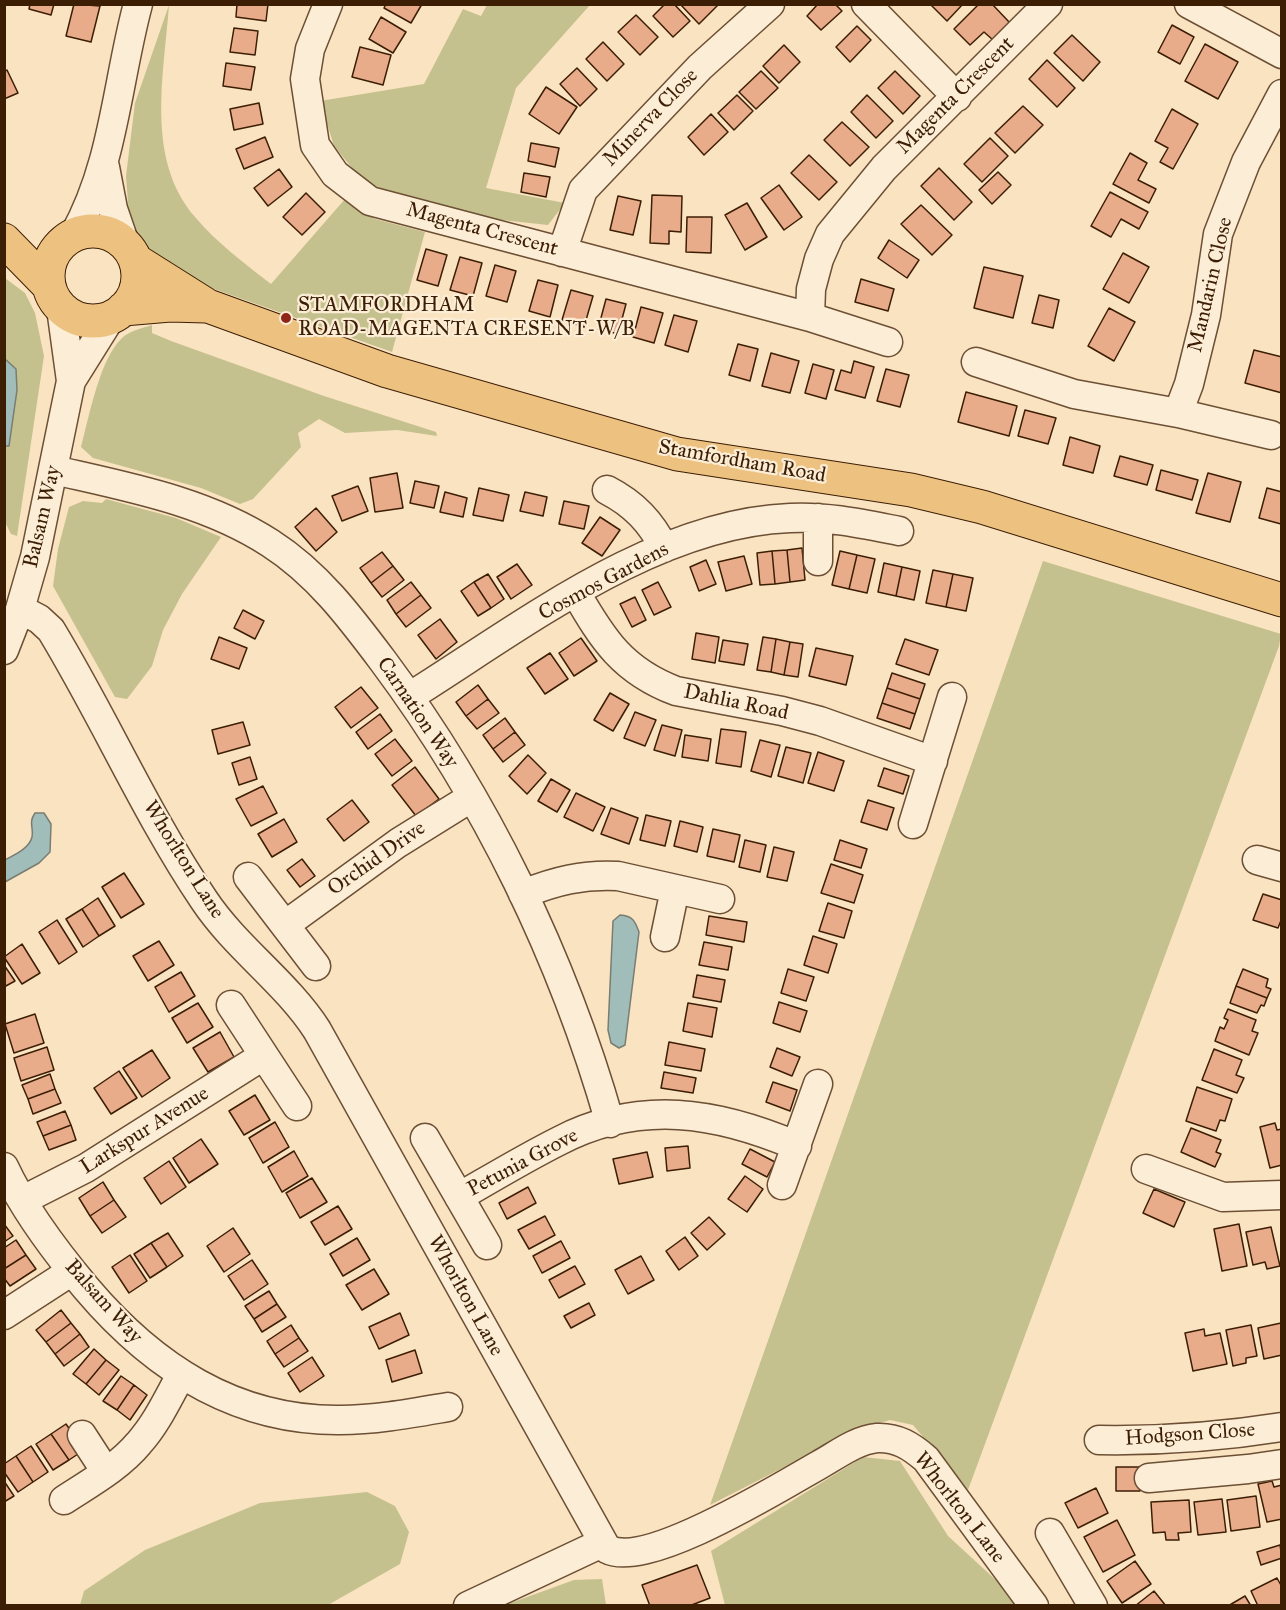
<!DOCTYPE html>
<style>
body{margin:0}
#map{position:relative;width:1286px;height:1610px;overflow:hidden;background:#fae3c0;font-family:"IM FELL Great Primer",serif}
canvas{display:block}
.frame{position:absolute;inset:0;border:6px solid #3c1e05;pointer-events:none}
</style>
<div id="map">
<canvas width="1286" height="1610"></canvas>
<div class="frame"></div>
</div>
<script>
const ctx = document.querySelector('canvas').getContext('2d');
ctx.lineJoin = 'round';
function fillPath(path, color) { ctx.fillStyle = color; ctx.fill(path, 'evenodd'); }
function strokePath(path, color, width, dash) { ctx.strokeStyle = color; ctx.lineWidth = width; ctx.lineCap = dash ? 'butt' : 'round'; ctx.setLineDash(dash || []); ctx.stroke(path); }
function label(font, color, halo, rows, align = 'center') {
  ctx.font = font + ' "IM FELL Great Primer",serif'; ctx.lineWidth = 4.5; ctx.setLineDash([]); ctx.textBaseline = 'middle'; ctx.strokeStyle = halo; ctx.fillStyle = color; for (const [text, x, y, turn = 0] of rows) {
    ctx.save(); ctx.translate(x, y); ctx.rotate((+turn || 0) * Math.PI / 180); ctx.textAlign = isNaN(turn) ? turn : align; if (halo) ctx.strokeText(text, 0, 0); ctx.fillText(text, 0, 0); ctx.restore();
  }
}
fillPath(new Path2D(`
 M169,5C164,75 145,159 195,217C217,243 245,264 271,284L345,199L375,219L425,232L392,352L197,283L147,252L129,216L126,176L135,103Z
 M487,5H590L516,88L486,188L565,203L548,225L492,219L380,189L357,174L334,146L320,101L424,84L463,9L481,16Z
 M5,278L25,293L35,313L44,356L17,536L11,534L5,522L4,446L9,445L16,369L5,359Z
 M152,325V333L171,341L324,396L436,432L437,436L397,430L345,433L319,419L298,433L301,447L253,499L240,504L201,488L93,458L81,447C89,417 100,358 122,338C129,331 143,328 152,325Z
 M106,499L176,518L221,537L182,594L163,630L152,666L127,699L115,697L53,586L58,549L69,507L83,501L102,503Z
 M1043,561L1281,634L1279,646L968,1490L913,1425L890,1420L859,1429L710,1505Z
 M863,1457L900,1461L948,1536L997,1581L1014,1605H725L711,1551Z
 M367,1492L395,1506L409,1532L400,1564L328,1605H80L84,1591L145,1550L260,1503Z
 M602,1579L606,1605H505L574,1580Z`), '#c5c18e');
const water = new Path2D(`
 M5,359L16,369L17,390L9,446H5Z
 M35,813H44L51,824L50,852L39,863L5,882V860C14,855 29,849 32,837C34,827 28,823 35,813Z
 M620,915C633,916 635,921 639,932L625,1045L619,1048L611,1043L608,1030L613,921Z`);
fillPath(water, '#a1bdba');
strokePath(water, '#797d72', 1.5);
const building = new Path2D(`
 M30,4H54L51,15L29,9Z
 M74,4L100,6L91,42L66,36Z
 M237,4H268L266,21L236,17Z
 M386,4H422L411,23L384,8Z
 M665,4H674L690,21L673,37L653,16Z
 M680,4H719L699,24Z
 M818,4H835L842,11L821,30L807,16Z
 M930,4H963L947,21Z
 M979,4H992L1010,23L993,40L984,32L970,45L954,29Z
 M636,15L658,37L640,55L618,32Z
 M381,17L406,32L393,53L369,39Z
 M1172,25L1194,37L1180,64L1158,52Z
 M857,26L871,40L850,62L836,47Z
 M234,28L258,31L255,55L230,52Z
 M1072,35L1100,62L1083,81L1054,53Z
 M603,42L624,64L607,81L586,59Z
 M1205,44L1238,62L1218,99L1185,81Z
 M784,45L800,62L779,83L763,66Z
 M360,47L391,55L383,85L352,77Z
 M1047,60L1075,88L1057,107L1029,79Z
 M226,63L255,67L251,90L223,86Z
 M577,68L597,89L580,106L560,84Z
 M7,70L18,93L4,99V72Z
 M761,71L778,88L756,109L739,92Z
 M895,71L920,96L903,114L878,88Z
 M546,87L577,107L559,134L529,114Z
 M737,95L753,111L734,130L718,113Z
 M867,95L893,121L876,138L851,112Z
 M259,103L263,124L234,130L230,109Z
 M1023,106L1043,125L1015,153L995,133Z
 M1172,109L1198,124L1173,169L1160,162L1168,148L1155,141Z
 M711,114L728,132L704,155L688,137Z
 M842,122L869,147L850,166L824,140Z
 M265,137L273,157L244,169L236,149Z
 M990,138L1008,156L982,182L964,164Z
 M531,143L559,148L555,167L528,161Z
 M1130,153L1147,163L1138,180L1156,189L1149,203L1113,184Z
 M809,155L837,182L819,200L791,173Z
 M939,168L972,202L954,220L921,186Z
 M279,169L292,187L268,206L254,188Z
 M998,172L1011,185L992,204L979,190Z
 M524,173L550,177L546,197L521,192Z
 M779,185L802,217L784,230L761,198Z
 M1110,192L1148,212L1139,229L1121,219L1111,237L1091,226Z
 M306,193L325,212L302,235L283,217Z
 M652,195L682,196L681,232L669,231V244L650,243Z
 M618,196L641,201L633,235L610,230Z
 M747,203L767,237L745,250L725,215Z
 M921,205L952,235L932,255L901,224Z
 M687,217H712L711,253L686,252Z
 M889,240L919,260L907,278L878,258Z
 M426,249L447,255L438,286L417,280Z
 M1123,253L1149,267L1129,303L1103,289Z
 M460,257L482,263L473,296L450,290Z
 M495,265L516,271L507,302L486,296Z
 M984,267L1023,276L1013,318L974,308Z
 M861,279L894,289L888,311L855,302Z
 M538,280L558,285L550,317L529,311Z
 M571,290L593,296L584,327L562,320Z
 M1039,295L1059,300L1053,328L1032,323Z
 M606,299L626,304L618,334L598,329Z
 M641,307L663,313L654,343L633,337Z
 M1109,308L1135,322L1114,361L1088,346Z
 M674,315L697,321L688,352L665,345Z
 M738,344L758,349L750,381L729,375Z
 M1254,350L1282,357V393L1245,383Z
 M771,353L799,361L790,393L762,386Z
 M854,361L874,367L865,398L835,390L841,370L851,373Z
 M813,364L834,370L826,399L805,393Z
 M886,369L909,375L900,407L877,401Z
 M966,392L1017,406L1009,436L958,422Z
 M1025,410L1056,418L1048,444L1018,436Z
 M1070,437L1100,446L1093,473L1063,465Z
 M1120,456L1153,465L1147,485L1114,476Z
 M1161,470L1198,480L1192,500L1156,490Z
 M397,473L403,508L375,512L370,478Z
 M1208,473L1241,482L1230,522L1196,513Z
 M415,481L439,486L434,508L410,503Z
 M358,486L368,511L342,521L332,496Z
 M479,488L509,495L503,521L473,515Z
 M1267,488L1282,492L1281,524L1259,518Z
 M445,492L467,498L463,517L440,512Z
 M525,492L547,497L543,516L520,511Z
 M564,501L589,506L584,529L559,524Z
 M316,508L337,532L316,551L295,527Z
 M600,517L620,530L602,556L582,543Z
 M802,548L805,580L790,582L787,550Z
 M787,550L790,582L775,584L772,551Z
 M772,551L775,584L760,585L757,553Z
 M840,551L857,555L849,589L832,585Z
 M382,552L393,566L371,583L360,568Z
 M857,555L875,559L867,593L849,589Z
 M744,556L752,584L726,591L718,562Z
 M706,560L716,584L699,591L690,567Z
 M884,563L902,567L896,596L878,592Z
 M517,564L532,585L511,599L497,577Z
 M393,566L404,580L382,597L371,583Z
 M902,567L920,571L914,600L896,596Z
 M933,570L953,574L946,607L926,603Z
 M488,574L504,599L491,608L474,582Z
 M953,574L973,578L966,611L946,607Z
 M411,582L421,595L396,614L387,600Z
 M474,582L491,608L478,616L461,591Z
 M658,582L671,607L654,615L642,590Z
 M421,595L431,608L406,627L396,614Z
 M635,597L646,620L632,627L620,604Z
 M243,610L264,621L255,639L234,628Z
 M440,619L457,642L436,659L418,635Z
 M696,633L719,637L715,663L692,659Z
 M219,637L247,648L239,669L211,659Z
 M763,637L776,639L771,672L757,670Z
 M581,638L597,661L574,676L559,653Z
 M776,639L790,642L784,675L771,672Z
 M905,639L938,650L929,675L896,664Z
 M723,640L748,644L744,665L719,661Z
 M790,642L803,644L798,677L784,675Z
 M816,648L853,656L846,685L809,676Z
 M550,653L568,679L545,694L527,668Z
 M892,673L925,684L920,699L887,688Z
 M478,685L488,699L466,716L456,702Z
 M361,687L378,708L351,728L335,707Z
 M887,688L920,699L915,714L882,703Z
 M610,693L629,704L613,731L594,720Z
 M488,699L499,713L477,729L466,716Z
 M882,703L915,714L910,729L877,718Z
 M635,712L656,720L645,746L624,738Z
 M380,714L392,731L368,749L356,732Z
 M505,718L515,732L493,749L483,735Z
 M243,722L250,745L218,754L212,730Z
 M662,725L682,730L675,756L654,750Z
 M721,729L746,732L741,767L716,763Z
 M515,732L525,745L503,762L493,749Z
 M685,735L711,739L708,761L682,757Z
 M395,739L412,761L392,776L375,754Z
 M760,740L780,745L771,777L751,771Z
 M786,747L811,753L803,783L778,776Z
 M818,752L844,761L834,791L808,783Z
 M528,755L546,773L527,794L509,776Z
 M250,757L257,779L239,785L232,763Z
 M415,767L439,799L416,816L392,785Z
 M884,768L909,776L903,794L878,786Z
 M551,779L570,790L557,812L538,801Z
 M263,786L277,813L251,826L236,799Z
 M576,793L605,807L593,831L564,817Z
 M352,800L369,822L344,841L327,819Z
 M868,800L894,808L887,830L861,822Z
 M611,808L638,818L629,844L601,834Z
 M646,815L671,821L665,846L640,840Z
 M284,819L297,842L272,857L258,834Z
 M680,821L703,827L697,852L674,846Z
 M713,829L740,835L734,862L707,856Z
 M745,840L766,845L760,872L739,867Z
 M840,840L867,849L861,868L834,860Z
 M774,847L794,852L787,881L767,877Z
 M302,859L315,876L300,887L287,870Z
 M831,864L863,875L854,903L821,893Z
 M124,873L144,904L121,918L102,887Z
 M1263,894L1282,900V918L1278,928L1253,920Z
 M98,898L115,926L99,936L82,909Z
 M828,903L852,911L844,938L819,931Z
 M82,909L99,936L83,947L66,919Z
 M709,916L747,922L744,942L706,935Z
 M57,920L77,952L59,964L39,932Z
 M813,936L837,944L828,973L804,965Z
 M159,941L174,965L148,981L133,956Z
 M704,942L732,947L728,970L699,965Z
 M22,944L40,973L22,984L4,957Z
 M4,965L15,981L4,987Z
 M788,969L814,977L806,1001L781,993Z
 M1243,969L1268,979L1266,987L1271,989L1267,998L1236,986Z
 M181,972L195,996L169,1012L155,987Z
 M697,975L725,980L721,1002L693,997Z
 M1236,986L1267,998L1264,1006L1261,1005L1257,1013L1230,1003Z
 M779,1002L807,1011L800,1032L773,1023Z
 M198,1003L213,1027L187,1043L172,1018Z
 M688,1003L717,1008L712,1037L683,1031Z
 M1228,1009L1256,1020L1252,1031L1258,1033L1249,1055L1215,1041L1220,1027L1224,1029L1228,1020L1224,1018Z
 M35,1014L44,1043L14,1053L5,1024Z
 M220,1032L234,1057L208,1072L193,1048Z
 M669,1042L705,1049L701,1071L665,1065Z
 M47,1047L54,1070L21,1081L14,1058Z
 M777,1048L800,1057L792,1076L770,1067Z
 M1214,1049L1242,1060L1236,1075L1244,1078L1237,1093L1202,1080Z
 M152,1050L170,1078L142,1097L123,1068Z
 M119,1071L137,1098L111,1114L94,1088Z
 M664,1072L696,1078L693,1093L661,1088Z
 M50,1074L55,1089L28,1099L22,1085Z
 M773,1082L797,1090L790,1111L766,1102Z
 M1197,1087L1232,1099L1225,1121L1220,1120L1216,1131L1186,1121Z
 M55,1089L61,1103L33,1114L28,1099Z
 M255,1095L270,1120L244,1135L229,1111Z
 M65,1111L71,1125L43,1136L37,1122Z
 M275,1122L289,1147L263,1163L249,1138Z
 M1275,1123L1277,1130L1282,1129V1165L1270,1168L1260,1127Z
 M71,1125L76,1140L49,1150L43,1136Z
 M1191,1128L1221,1140L1216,1152L1221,1154L1215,1167L1181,1152Z
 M201,1139L218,1164L189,1183L173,1158Z
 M688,1146L690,1168L667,1171L665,1148Z
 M750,1149L775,1162L767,1177L742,1164Z
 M294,1151L308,1176L282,1192L268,1167Z
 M647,1152L653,1177L619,1184L613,1159Z
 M169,1161L186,1187L161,1204L144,1178Z
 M745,1176L763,1189L747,1212L728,1199Z
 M312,1178L327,1202L300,1218L286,1193Z
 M103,1182L114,1200L90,1216L79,1198Z
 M528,1187L536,1203L507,1219L499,1203Z
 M1154,1189L1185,1202L1174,1227L1143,1213Z
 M114,1200L126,1217L102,1233L90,1216Z
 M338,1206L352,1229L325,1245L311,1222Z
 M545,1216L555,1235L529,1249L518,1230Z
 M709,1217L725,1234L707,1250L691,1233Z
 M4,1224L13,1236L4,1242Z
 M1239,1224L1247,1266L1222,1271L1214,1229Z
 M1271,1227L1280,1266L1267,1269L1265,1262L1253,1265L1246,1232Z
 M233,1228L250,1254L224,1272L207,1246Z
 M168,1233L183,1256L167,1267L151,1243Z
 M685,1237L698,1256L679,1270L666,1251Z
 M357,1238L370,1260L343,1276L330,1254Z
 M16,1240L26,1255L4,1269V1248Z
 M561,1241L570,1258L542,1273L533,1256Z
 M151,1243L167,1267L150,1278L134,1254Z
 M26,1255L36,1269L10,1286L4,1278V1269Z
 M130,1255L147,1281L129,1293L112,1267Z
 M641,1256L654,1280L628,1294L615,1270Z
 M252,1260L268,1284L244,1300L228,1276Z
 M575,1266L585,1284L559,1298L549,1280Z
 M374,1269L389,1294L362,1310L346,1285Z
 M269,1291L277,1304L254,1319L245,1306Z
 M589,1303L595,1315L571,1328L564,1316Z
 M277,1304L286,1317L262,1332L254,1319Z
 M61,1310L71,1323L46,1342L36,1330Z
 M400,1313L409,1335L379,1349L369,1327Z
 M71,1323L80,1334L55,1354L46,1342Z
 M1281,1323L1282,1355L1264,1359L1258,1328Z
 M291,1325L299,1338L275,1354L267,1341Z
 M1251,1325L1257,1356L1246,1358V1363L1233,1366L1226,1330Z
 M1204,1329L1205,1336L1220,1333L1227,1364L1193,1371L1185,1333Z
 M80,1334L89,1347L64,1366L55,1354Z
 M299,1338L308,1351L284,1367L275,1354Z
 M94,1349L106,1360L86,1384L73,1374Z
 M415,1350L422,1373L392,1382L386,1360Z
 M312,1357L324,1376L300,1392L288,1373Z
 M106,1360L119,1370L99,1395L86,1384Z
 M121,1376L134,1385L117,1410L103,1401Z
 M134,1385L147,1395L130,1420L117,1410Z
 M66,1424L84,1450L69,1460L51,1434Z
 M51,1434L69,1460L53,1470L36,1444Z
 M31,1446L48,1472L33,1482L16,1456Z
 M16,1456L33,1482L18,1492L4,1472V1464Z
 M1116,1467H1140V1491H1116Z
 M4,1481L14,1496L4,1502Z
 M1272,1481L1274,1487L1282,1485V1519L1267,1522L1258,1484Z
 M1096,1488L1108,1513L1078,1528L1065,1503Z
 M1256,1496L1260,1527L1231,1531L1227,1500Z
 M1222,1499L1226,1532L1198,1535L1194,1502Z
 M1189,1500L1191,1532L1178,1533L1179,1540H1166L1165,1532L1153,1533L1151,1502Z
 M1117,1520L1135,1555L1103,1572L1084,1537Z
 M1280,1545L1282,1558L1261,1565L1257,1552Z
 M1135,1561L1151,1584L1122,1603L1107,1581Z
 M697,1565L710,1598L689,1606H650L642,1585Z
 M1277,1578L1282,1587V1606H1258L1251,1591Z
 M1154,1591L1166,1606H1135Z
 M1245,1596L1251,1606H1228Z`);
fillPath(building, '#e9ac8b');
strokePath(building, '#3c1e05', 1.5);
const minor = new Path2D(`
 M328,4L310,49L305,79L315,145L335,174L370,201L810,317
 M866,4L957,97
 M1189,4L1282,54
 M105,167L113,209L125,244
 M74,235C114,164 117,82 138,4
 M562,252L583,190L700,67L770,4
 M888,342L810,317L811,289L819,259L830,234L884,168L1048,4
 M976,362L1074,394L1178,413
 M71,381L111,317
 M1271,435L1178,413L1189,384L1206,315L1218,234L1246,162L1282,94
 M54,470C128,487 205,501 270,543C317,573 350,617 383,661C486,799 563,958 610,1123
 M607,490C634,504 651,522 664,548
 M818,561V518
 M576,593C603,640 623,671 676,691L782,711L820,721L933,761
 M20,609L39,619L51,630C105,719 146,814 204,900C236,948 286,982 317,1030L607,1549C647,1570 780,1487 819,1465C837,1455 856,1440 877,1438C897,1437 911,1446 926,1459L1034,1606
 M4,650L20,609L35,557L71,381L61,308
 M409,697C521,627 654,523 790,518C827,516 863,524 899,531
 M913,824L952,697
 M1257,860L1282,867
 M248,877L316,966
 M523,894C555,881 584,874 618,876L720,899
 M285,925L398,843L472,797
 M665,937L675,889
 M231,1005L297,1106
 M425,1138L487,1245
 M4,1167C24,1210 55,1251 86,1288C152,1366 234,1421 340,1420C376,1420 413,1413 448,1407
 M1146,1169L1223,1197L1282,1195
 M782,1185L818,1084
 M459,1197C492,1178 525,1158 559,1141C640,1099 717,1112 797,1146
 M23,1200L86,1168L263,1056
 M4,1315L72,1271
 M82,1435L106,1472
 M1099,1440C1163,1441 1219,1437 1282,1427
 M1149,1478L1248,1469L1282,1464
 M64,1500C90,1483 119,1467 139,1443C157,1423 168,1398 181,1375
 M1050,1533L1093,1606
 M468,1606L602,1543`);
const major = new Path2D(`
 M48 276a45 45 0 1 1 90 0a45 45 0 1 1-90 0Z
 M4,240L49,286
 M135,260L208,306L387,371L677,454L911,490L982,507L1282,600
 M123,309L170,305L206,306`);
strokePath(minor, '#6c4f34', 31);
strokePath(major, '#3c1e05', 35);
strokePath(minor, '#fcedd6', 28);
strokePath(major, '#edc280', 33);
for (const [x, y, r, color] of [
 [286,318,6,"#8f2418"]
]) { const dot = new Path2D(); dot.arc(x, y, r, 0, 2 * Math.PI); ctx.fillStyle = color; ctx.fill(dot); strokePath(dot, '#fcedd6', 2); }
label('21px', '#3c1e05', '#fcedd6', [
 ["Magenta Crescent",956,96,-45],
 ["Minerva Close",651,118,-46],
 ["Magenta Crescent",482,230,15],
 ["Mandarin Close",1211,285,-77],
 ["Stamfordham Road",742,462,10],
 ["Balsam Way",43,517,-77],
 ["Cosmos Gardens",604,582,-28],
 ["Dahlia Road",736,703,12],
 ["Carnation Way",417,713,56],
 ["Orchid Drive",377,859,-35],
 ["Whorlton Lane",183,860,58],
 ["Larkspur Avenue",145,1131,-32],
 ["Petunia Grove",523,1163,-28],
 ["Whorlton Lane",465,1296,61],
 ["Balsam Way",103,1302,48],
 ["Hodgson Close",1190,1435,-4],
 ["Whorlton Lane",959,1508,52]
]);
label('21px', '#3c1e05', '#fcedd6', [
 ["STAMFORDHAM",298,306],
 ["ROAD-MAGENTA CRESENT-W/B",298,330]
], 'left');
</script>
